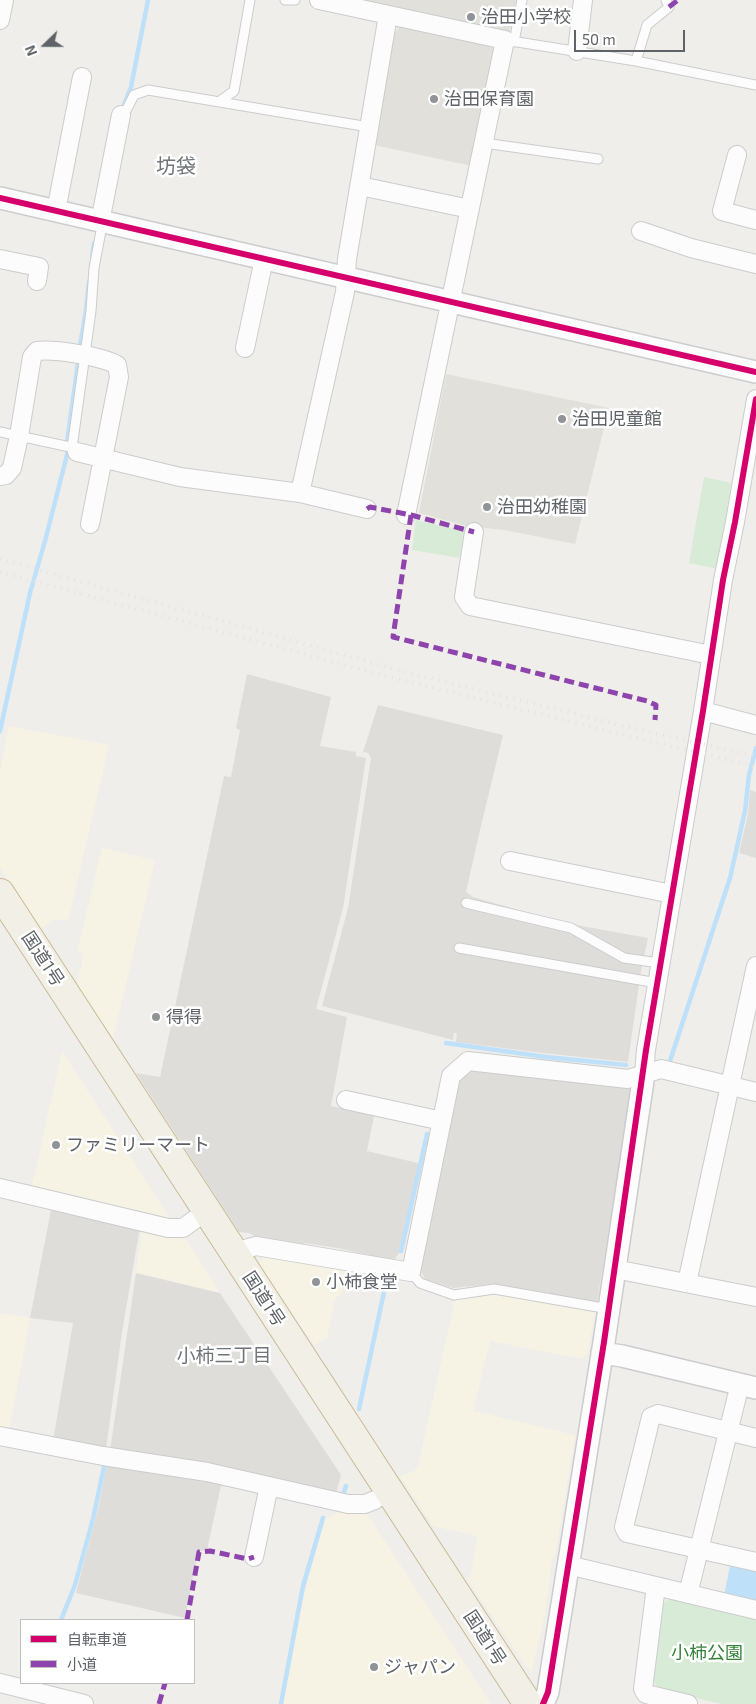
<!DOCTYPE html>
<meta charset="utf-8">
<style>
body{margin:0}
#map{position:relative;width:756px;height:1704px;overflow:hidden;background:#efeeea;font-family:"Exo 2","Noto Sans JP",sans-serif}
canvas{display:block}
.legend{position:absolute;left:20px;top:1619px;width:175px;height:65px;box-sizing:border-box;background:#fff;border:1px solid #bfc1c3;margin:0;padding:6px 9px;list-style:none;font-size:15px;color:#5f6368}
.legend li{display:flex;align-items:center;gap:10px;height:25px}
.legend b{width:25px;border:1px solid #bfc1c3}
.north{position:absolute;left:20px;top:20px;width:50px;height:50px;-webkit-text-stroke:4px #fff;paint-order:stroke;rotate:248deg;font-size:14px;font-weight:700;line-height:20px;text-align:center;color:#5f6368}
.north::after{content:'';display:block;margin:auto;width:18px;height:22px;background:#5f6368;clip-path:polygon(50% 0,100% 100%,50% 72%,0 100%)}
.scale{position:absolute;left:574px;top:30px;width:111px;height:22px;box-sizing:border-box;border:2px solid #5f6368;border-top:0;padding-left:6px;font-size:15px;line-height:18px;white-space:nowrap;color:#5f6368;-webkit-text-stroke:4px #fff;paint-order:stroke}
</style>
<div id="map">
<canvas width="756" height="1704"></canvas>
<ul class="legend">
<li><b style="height:6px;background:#d6006c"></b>自転車道</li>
<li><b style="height:6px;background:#8e44ad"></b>小道</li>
</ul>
<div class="north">N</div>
<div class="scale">50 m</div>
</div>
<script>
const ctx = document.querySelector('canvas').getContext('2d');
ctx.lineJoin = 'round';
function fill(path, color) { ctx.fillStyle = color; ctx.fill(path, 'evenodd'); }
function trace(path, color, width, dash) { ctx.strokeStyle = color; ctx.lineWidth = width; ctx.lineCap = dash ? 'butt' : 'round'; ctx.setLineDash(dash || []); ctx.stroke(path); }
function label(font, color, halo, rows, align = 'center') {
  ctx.font = font + ' "Exo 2","Noto Sans JP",sans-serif'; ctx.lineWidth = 5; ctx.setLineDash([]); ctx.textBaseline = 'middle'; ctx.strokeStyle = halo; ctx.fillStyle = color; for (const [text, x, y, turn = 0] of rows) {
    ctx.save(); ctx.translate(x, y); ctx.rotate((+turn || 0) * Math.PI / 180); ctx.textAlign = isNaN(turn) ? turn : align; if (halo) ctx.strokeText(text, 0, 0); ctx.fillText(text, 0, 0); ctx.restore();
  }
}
fill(new Path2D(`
 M9,726L109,745L68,921L54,919L40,929L0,868V772Z
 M102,848L155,860L113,1039L77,984L84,953L77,952Z
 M62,1051L171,1220L32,1186Z
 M142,1229L185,1238L220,1293L136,1273Z
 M265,1256L322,1264L346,1271L342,1294L335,1298L327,1338L314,1345L259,1263Z
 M502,1294L592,1309L595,1312L587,1355H584L583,1359L490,1341L473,1411L575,1435L555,1556L552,1559L545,1614L531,1673L467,1579L471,1575L477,1536L433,1526L400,1476L417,1470L455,1300Z
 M0,1313L30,1318L9,1431L0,1429Z
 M343,1508L367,1514L491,1704H283L297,1622L325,1518H329Z`), '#f7f3e4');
fill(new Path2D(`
 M247,674L331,697L320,746L356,752V756L366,758L343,908L316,1009L347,1017L331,1106L374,1116L367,1151L422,1164L403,1253H399L393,1261L338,1248L304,1243L302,1251L269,1243L249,1233L239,1232L136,1073L160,1077L224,776L231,777L240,730L236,728Z
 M378,705L503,735L480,830L466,892L473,897L565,923L648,938L641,971L628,1062L543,1053L456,1042L457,1033H454L453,1040L322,1006L348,908L371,758L368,753L363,752Z
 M750,790L756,792V858L739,853L748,814Z
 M472,1069L626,1087L631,1091L597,1303L491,1284L453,1288L425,1279L419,1268L460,1077Z
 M51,1210L140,1227L122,1332L106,1449L53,1441L73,1323L30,1318Z
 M136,1273L220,1293L341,1475L336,1494L110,1451Z
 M107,1462L222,1481L207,1550L198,1551L185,1618L76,1593L99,1505Z`), '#dfddda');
fill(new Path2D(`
 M348,0H516L509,35Z
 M401,25L490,45L496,53L472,166L374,145L392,36Z
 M446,374L609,408L575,544L504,530L466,526L419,513Z`), '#e2e0da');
fill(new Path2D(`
 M704,477L731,483L718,569L689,563Z
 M416,520L464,531L460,558L412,550Z
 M671,1598L756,1618V1704H722L658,1689L652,1679L662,1603Z`), '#d8ebd6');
fill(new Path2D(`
 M730,1566L756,1572V1603L724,1596Z`), '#bfe0f9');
trace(new Path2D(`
 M123,107L131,87L148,0
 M92,257L94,243
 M80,346L86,310L89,282
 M67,442L78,363
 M0,731L30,593L45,541L68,451
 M446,1043L546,1057L626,1065
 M670,1061L730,878L745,811L749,775L756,748
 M401,1251L427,1134
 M359,1409L387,1278
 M343,1495L346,1486
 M61,1620L75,1585L93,1519L105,1462
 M281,1704L303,1586L323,1518`), '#bfe0f9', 4.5);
const service = new Path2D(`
 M285,0H295
 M505,40L636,61L756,85
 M514,42L522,0
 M636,61L647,25L669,7L666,0
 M220,101L234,91L250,0
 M121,115L127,109L134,95L148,90L369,127
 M484,143L598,159
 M0,432L70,447L75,450
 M72,448L91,311L94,268L101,231L100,222
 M466,903L571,928L624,958L660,963
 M459,948L657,983
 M411,1272L420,1283L454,1295L494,1289L609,1309`);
const minor = new Path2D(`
 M319,0L505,40L406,515
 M0,20L4,0
 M577,51L583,0
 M737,155L722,211L756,220
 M360,186L470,209
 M56,211L82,77
 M100,222L121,115
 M641,231L691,248L756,264
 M0,259L39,267L37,281
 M245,348L264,259
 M77,452L180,477L300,493L345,292L347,259L388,15
 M0,476L6,475L12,468L19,436L32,357L37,351C55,349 101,356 117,365L119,377L90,524
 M300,493L367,509
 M474,532L464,597L470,606L711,655
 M703,711L756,725
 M510,861L672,894
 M644,1074L646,1050L703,711L723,580L735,522L756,399
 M346,1100L442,1121
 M0,1188L168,1228H183L194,1220
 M234,1252L256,1246L411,1272L451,1076L468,1061L628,1079L661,1069L756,1092
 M615,1269L756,1297
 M687,1283L756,966
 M0,1436L103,1456L207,1472L348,1504H365L375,1500
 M756,1438L658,1414L651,1417L624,1527L627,1533L756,1562
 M254,1557L269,1486
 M568,1565L756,1610
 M656,1586L643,1689L646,1694L688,1704
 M688,1594L740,1384
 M0,1683L84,1704`);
const tertiary = new Path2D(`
 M0,198L756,372
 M602,1353L622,1356L756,1388
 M543,1704L548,1692L604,1342L644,1074`);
const trunk = new Path2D(`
 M0,893L528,1704`);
trace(service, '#cbcccc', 11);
trace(minor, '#cbcccc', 20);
trace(tertiary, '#cbcccc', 24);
trace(trunk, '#c8b996', 30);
trace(service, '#fdfcfc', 9);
trace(minor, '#fdfcfc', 18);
trace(tertiary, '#fdfcfc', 21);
trace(trunk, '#f2f0e6', 28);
trace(new Path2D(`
 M0,559L405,672L649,732L756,756
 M0,572L377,674L756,767`), '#e4e4e4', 4, [1, 6]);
trace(new Path2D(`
 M669,7L678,0
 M367,509L370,507L411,515L474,532
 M411,515L393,637L647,701L656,705L655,720
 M187,1620L199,1552L210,1551L248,1559L254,1557
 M159,1704L165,1683`), '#8e44ad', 5, [10, 5]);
trace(new Path2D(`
 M0,198L756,372
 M543,1704L548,1692L604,1342L646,1050L703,711L723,580L735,522L756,399`), '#d6006c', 6);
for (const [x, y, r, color] of [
 [471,17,5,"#919496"],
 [434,99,5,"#919496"],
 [562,419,5,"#919496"],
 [487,507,5,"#919496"],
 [156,1017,5,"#919496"],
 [56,1145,5,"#919496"],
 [316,1282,5,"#919496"],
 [374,1667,5,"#919496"]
]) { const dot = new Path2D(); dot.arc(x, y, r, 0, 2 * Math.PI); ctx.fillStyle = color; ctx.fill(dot); trace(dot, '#fff', 2); }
label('18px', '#5f6368', '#fff', [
 ["治田小学校",481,17],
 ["治田保育園",444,99],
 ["治田児童館",572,419],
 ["治田幼稚園",497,507],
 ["得得",166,1017],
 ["ファミリーマート",66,1145],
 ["小柿食堂",326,1282],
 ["ジャパン",384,1667]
], 'left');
label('18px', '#5f6368', '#fff', [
 ["国道1号",43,959,57],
 ["国道1号",264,1299,57],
 ["国道1号",485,1638,57]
]);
label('18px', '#348238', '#fff', [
 ["小柿公園",707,1653]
]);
label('19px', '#70757a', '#fff', [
 ["小柿三丁目",224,1356]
]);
label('20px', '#70757a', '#fff', [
 ["坊袋",176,166]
]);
</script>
